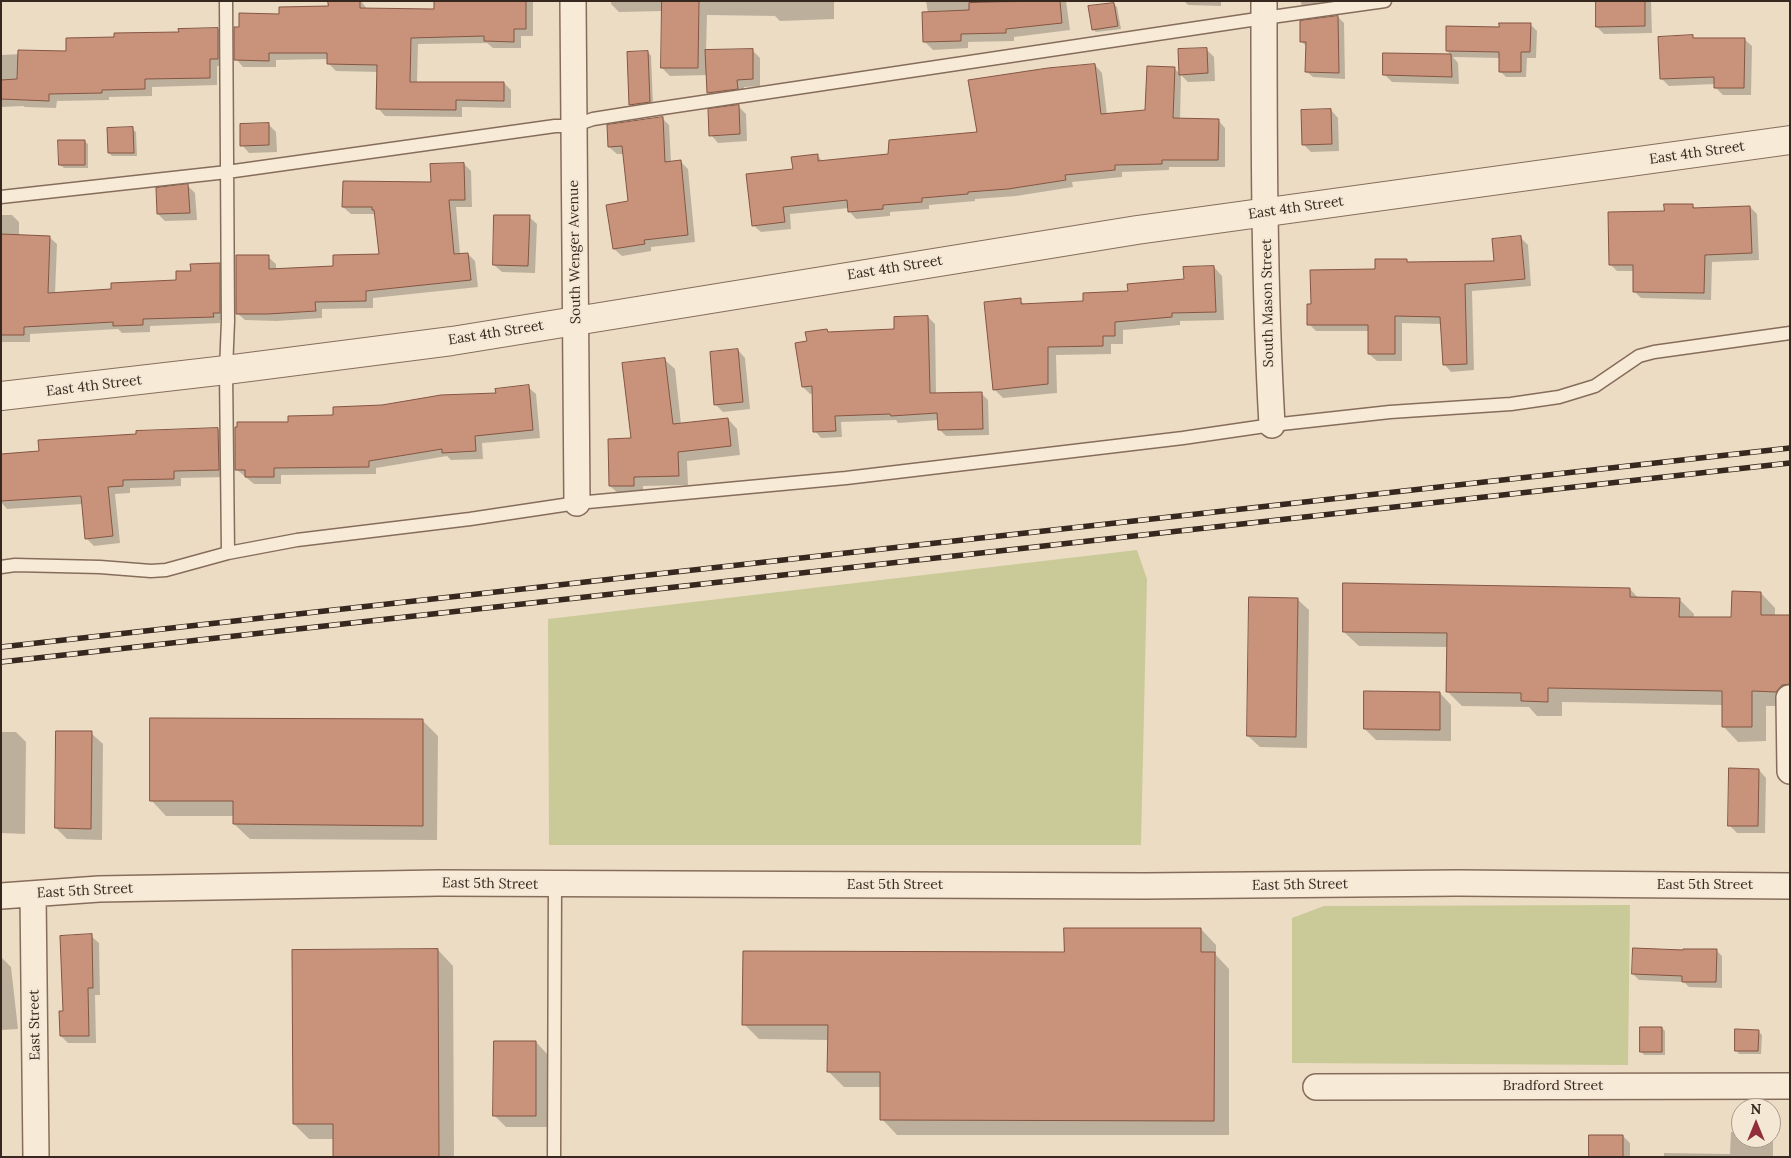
<!DOCTYPE html>
<style>
body{margin:0}
#map{position:relative;width:1791px;height:1158px;overflow:hidden;background:#ecdcc4;font-family:Lora,serif}
canvas{display:block}
.frame{position:absolute;inset:0;border:2px solid #36281f;pointer-events:none}
.north{position:absolute;left:1731px;top:1098px;width:50px;height:50px;box-sizing:border-box;background:#f4e7d3;border:1px solid #a89b8b;border-radius:50%;rotate:0deg;font-size:14px;font-weight:700;line-height:20px;text-align:center;color:#36281f}
.north::after{content:'';display:block;margin:auto;width:18px;height:22px;background:#922e39;clip-path:polygon(50% 0,100% 100%,50% 72%,0 100%)}
</style>
<div id="map">
<canvas width="1791" height="1158"></canvas>
<div class="frame"></div>
<div class="north">N</div>
</div>
<script>
const ctx = document.querySelector('canvas').getContext('2d');
ctx.lineJoin = 'round';
function fill(path, color) { ctx.fillStyle = color; ctx.fill(path, 'evenodd'); }
function trace(path, color, width, dash) { ctx.strokeStyle = color; ctx.lineWidth = width; ctx.lineCap = dash ? 'butt' : 'round'; ctx.setLineDash(dash || []); ctx.stroke(path); }
function label(font, color, halo, rows, align = 'center') {
  ctx.font = font + ' Lora,serif'; ctx.lineWidth = 4; ctx.setLineDash([]); ctx.textBaseline = 'middle'; ctx.strokeStyle = halo; ctx.fillStyle = color; for (const [text, x, y, turn = 0] of rows) {
    ctx.save(); ctx.translate(x, y); ctx.rotate((+turn || 0) * Math.PI / 180); ctx.textAlign = isNaN(turn) ? turn : align; if (halo) ctx.strokeText(text, 0, 0); ctx.fillText(text, 0, 0); ctx.restore();
  }
}
fill(new Path2D(`
 M1137,550L1147,579L1141,845H549L548,619Z
 M1630,905L1628,1065L1292,1063V918L1324,906Z`), '#c9ca98');
fill(new Path2D(`
 M329,1H361L367,9L435,10V1H533V36H521V48H493L487,43L418,44L417,83H504L511,90V108L462,107V117L385,116L378,108V72L336,71L329,64V59L276,60V67H243L236,59L281,15L329,7Z
 M611,1H834V19L780,21L775,16L707,15L706,52L752,50L760,58V86L744,87L745,96L716,100L708,93V75L670,76L662,68L663,11L619,12L611,4Z
 M926,1H969V4L1066,1L1070,30L1014,37V41L968,42V48L933,50L925,42L928,13Z
 M1184,1H1221V6L1188,5Z
 M1301,1H1336L1337,8L1309,12L1301,4Z
 M1597,1H1651L1652,33L1604,34L1597,27Z
 M1114,4L1117,7L1121,29L1096,32L1093,29Z
 M1338,17L1344,23L1345,79L1313,77L1306,71L1307,47L1301,41Z
 M1530,24L1537,31L1536,58H1527L1526,77H1506L1500,71V58L1453,57L1458,63L1459,84L1392,82L1384,74L1451,55L1447,51L1500,28Z
 M218,29L225,36V66H217V85L152,87V96L109,97V100L57,101L56,108L25,107L23,106L1,107V55L67,52L115,39Z
 M1692,37L1695,39H1744L1752,46L1751,95H1723L1715,87V84L1669,86L1662,79Z
 M1206,49L1214,57L1215,81L1188,82L1181,75L1180,120H1218L1225,128V167H1169V170L1122,172V177L1072,182L1073,187L1016,196L975,199V201L929,205V209L890,212V216L856,219L849,211V208L790,214L791,229L761,232L753,225L794,170L817,155L823,162L890,155L978,133L1095,65L1102,73L1107,115L1147,111L1174,68L1180,74Z
 M648,52L651,56L653,105L634,108L630,104Z
 M738,106L746,114L747,141L718,143L711,135Z
 M1331,110L1338,118L1339,151L1311,152L1303,144Z
 M662,118L669,125L671,162H681L688,169L695,242L651,247V251L622,256L614,249L630,202L624,154H617L609,147Z
 M268,124L276,132L277,152L249,153L242,145Z
 M132,129L136,132L137,156H112L109,153Z
 M84,141L88,144V168H64L60,165Z
 M464,164L471,171L472,207H456L460,254H468L475,261L478,287L373,298V308L322,309V318L276,321L245,320L237,313L268,257L276,264V270L335,267L380,256L375,214H351L343,207L432,183Z
 M188,186L195,193L197,220L165,221L158,214Z
 M1693,206L1696,209L1750,207L1757,214L1759,260L1712,262L1711,300L1641,298L1634,291V271H1617L1610,264L1666,212Z
 M1,215H12L19,222V236L49,237L57,244L55,294L113,291L177,281L192,272L219,265L226,272L227,320H220V323L150,326V332L122,333L118,329L30,334V342H1Z
 M529,217L537,224L535,273L502,272L494,265Z
 M1520,237L1528,245L1531,286L1472,291L1474,370L1451,372L1444,364L1442,324L1402,323V361H1377L1369,354L1370,331H1316L1309,324L1312,305L1376,270L1406,260L1409,263L1496,262Z
 M1214,267L1222,276L1224,320L1180,321V325L1123,330V344H1111V354L1056,355L1057,393L1003,398L994,389L1020,300L1025,305L1084,302L1185,280Z
 M928,317L935,324L936,394L981,393L988,400L989,435L946,436L939,429V420L898,423L896,420L841,422L842,437L821,438L815,431L814,393L810,394L803,387L808,342L827,330L830,334L895,330Z
 M738,350L745,358L750,409L723,412L715,404Z
 M665,360L675,369L681,424L728,419L737,429L740,455L687,461L688,485L643,486V495H620L610,486L632,440Z
 M528,387L536,394L540,438L482,443L483,459L451,460L447,456L376,468V474L281,475V484H254L236,469L289,423L335,417L382,406L497,394Z
 M218,429L226,437V477L181,478V486L130,488V493L115,494L120,543L94,546L86,538L83,504L7,509L1,502V455L40,452Z
 M1630,589L1639,599H1679L1694,614V618L1732,619L1761,593L1775,608V616H1790V706H1766V741L1738,742L1724,727L1723,705L1562,702V716H1537L1529,707L1462,706L1447,691L1448,647L1359,646L1344,632Z
 M1297,599L1309,610L1307,748L1260,747L1248,736Z
 M1440,693L1451,705V741L1376,740L1365,729Z
 M423,721L438,736L437,840L250,839L234,824V816H166L151,800Z
 M1,732H16L26,742L25,834L1,833Z
 M91,733L103,744L102,840L67,839L56,828Z
 M1759,770L1766,778L1765,833H1737L1729,825Z
 M1201,929L1216,945V955L1229,969V1135H897L882,1119V1087H844L829,1072V1040L759,1039L744,1024L1066,953Z
 M91,936L99,943L100,995H95L96,1043H68L61,1036L64,1012Z
 M438,950L453,966L454,1157H335V1139H309L294,1124Z
 M1716,950L1722,956V988L1689,987L1684,982L1639,980L1633,974L1684,952Z
 M1,957L11,967L18,1029L1,1030Z
 M1662,1028L1665,1031V1055H1644L1641,1051Z
 M1758,1031L1762,1035L1761,1054H1739L1736,1050Z
 M536,1042L547,1054V1127H506L494,1115Z
 M1731,1132L1741,1133V1138H1770L1773,1141V1157H1664V1153L1730,1154Z
 M1623,1136L1630,1143V1157H1590Z`), '#0003');
const building = new Path2D(`
 M328,1H360V8L434,9V1H526V29H514V42L484,41V36L411,38L410,82H504V101L456,100V110L376,109L377,65L327,64V53H269V61L234,60V27H239V13L279,14V7L328,6Z
 M662,1H699L698,68H661Z
 M1060,1L1062,23L1006,29V33L961,34V41L923,42L922,12L969,10V3Z
 M1596,1H1645V26L1596,27Z
 M1114,3L1118,26L1092,30L1088,6Z
 M1338,16L1339,73L1305,72L1306,42H1300V21Z
 M1499,23H1531L1530,52H1521V72H1499V52L1446,51V26L1499,27Z
 M218,28V59H210V78L145,79V89L102,90V93L49,94V101L1,99V80L17,79L18,50L66,51V38L114,37V33L179,32L178,29Z
 M1693,35V38H1745L1744,88H1714V77L1660,79L1658,37Z
 M1207,48L1208,73L1179,75L1178,49Z
 M753,49V79L737,80L738,89L707,93L705,50Z
 M648,51L650,102L629,105L627,52Z
 M1383,53L1451,54L1452,77L1383,75Z
 M1095,64L1101,114L1145,110L1147,66L1175,67L1173,118L1219,119L1218,160H1162V164L1115,165V170L1065,175L1066,180L1008,189L968,192V194L922,198V202L883,205V209L848,212L847,200L783,207L785,222L752,226L746,174L793,169L791,157L818,154V161L888,154L889,140L977,132L968,80L1048,68Z
 M739,105L740,134L709,136L708,109Z
 M1331,109L1332,144L1302,145L1301,110Z
 M663,117L665,162L681,160L688,235L644,240L645,244L613,249L606,205L628,201L622,146L608,147L607,125Z
 M269,123V145L240,146V124Z
 M133,127L134,153H108L107,128Z
 M58,140H85V165H59Z
 M464,163L465,200H449L454,254L468,253L471,280L366,291V301L315,302L316,311L268,314H236V255H269V269L333,266V255L379,254L374,210H372V207H342L343,181L431,182L430,164Z
 M188,184L190,213L157,214L156,188Z
 M1664,204H1693V208L1750,206L1752,253L1705,255L1704,293L1633,292V265H1609L1608,212L1664,211Z
 M494,215H530L528,266L493,265Z
 M1,234L50,236L48,293L111,289V283L176,280V271H191L190,264L220,263V313H213L214,317L143,319V325L113,326V322L24,327V335H1Z
 M1521,236L1525,279L1465,284L1467,364L1443,365L1440,317L1395,316V354H1368V325H1307V304H1311L1310,270L1375,269V259H1407V262L1494,261L1492,239Z
 M1214,266L1216,312L1172,313V317L1115,322V336H1103V346L1048,347V384L993,390L984,302L1021,298V304L1083,301V293L1128,291L1127,284L1184,279L1183,267Z
 M928,316L930,393L982,392L983,429L938,430L937,413L891,416L890,414L835,416L836,431L813,432L812,386L802,387L795,343L807,341L805,332L827,329L828,332L894,329V317Z
 M738,349L743,402L714,405L710,352Z
 M665,358L673,424L728,418L731,446L678,452L679,476L634,477V486H609L608,439L631,438L622,363Z
 M529,385L533,430L475,436L476,451L442,453V449L369,461V467L274,468V477H245V470H235V427H237V422H288V416L333,415V407L382,405L441,395L496,393L495,389Z
 M218,428L219,470L174,471V479L123,480V486L108,487L113,536L85,539L81,496L1,501V454L39,451L38,440L136,434V431Z
 M1343,583L1630,588V597L1680,598L1679,617H1731L1732,591L1761,592V615H1790V684L1782,685L1776,692L1752,691V727H1722V691L1548,688V702L1521,701V693L1446,692L1447,633L1343,632Z
 M1249,597L1298,598L1296,737L1247,736Z
 M1364,691L1440,692V730L1364,729Z
 M150,718L423,719V826L233,824V801H150Z
 M56,731H92L91,829L55,828Z
 M1729,768L1759,769L1758,826H1728Z
 M1064,928H1201V952H1215L1214,1121L880,1120V1072H827L828,1025H742L743,951L1064,952Z
 M92,934L93,988H88L89,1036H60L59,1011H63L60,936Z
 M1633,948L1683,950V949H1717L1716,982H1682V976L1632,974Z
 M438,949L439,1157H333V1124H293L292,950Z
 M1640,1027H1662V1052H1640Z
 M1735,1029L1759,1030L1758,1051H1735Z
 M494,1041H536V1116H493Z
 M1589,1135H1623V1157H1589Z`);
fill(building, '#c9937b');
trace(building, '#845542', 1);
const service = new Path2D(`
 M226,1L228,321L226,370L228,553
 M1,197L227,172L555,126H573L593,119L656,109L1264,18L1385,1
 M1,567L15,565L100,567L151,571L166,570L228,553L297,540L470,519L577,503L846,478L1183,438L1272,425L1390,412L1511,404L1559,397L1595,386L1639,356L1654,352L1790,333
 M554,1157L555,885`);
const minor = new Path2D(`
 M573,1L577,503
 M1264,1C1264,142 1264,284 1272,425
 M1789,698L1790,771
 M33,894L36,1157
 M1,896L99,889L439,883L1145,886L1458,883L1790,886
 M1316,1087L1790,1086`);
const tertiary = new Path2D(`
 M1,396L226,370L452,341L1137,230L1790,140`);
trace(service, '#866d5b', 15);
trace(minor, '#866d5b', 28);
trace(tertiary, '#866d5b', 30);
trace(service, '#f7ead7', 12);
trace(minor, '#f7ead7', 25);
trace(tertiary, '#f7ead7', 28);
const rail = new Path2D(`
 M1,647L1790,448
 M1,662L1790,463`);
trace(rail, '#36281f', 5.5);
trace(rail, '#f4e7d3', 4, [11]);
label('14px', '#36281f', '#f4e7d3', [
 ["East 4th Street",1697,153,-8],
 ["East 4th Street",1296,208,-8],
 ["South Wenger Avenue",575,252,-91],
 ["East 4th Street",895,268,-9],
 ["South Mason Street",1268,303,-91],
 ["East 4th Street",496,333,-9],
 ["East 4th Street",94,386,-7],
 ["East 5th Street",490,884,1],
 ["East 5th Street",895,885],
 ["East 5th Street",1300,885,-1],
 ["East 5th Street",1705,885],
 ["East 5th Street",85,891,-3],
 ["East Street",35,1025,-91],
 ["Bradford Street",1553,1086]
]);
</script>
